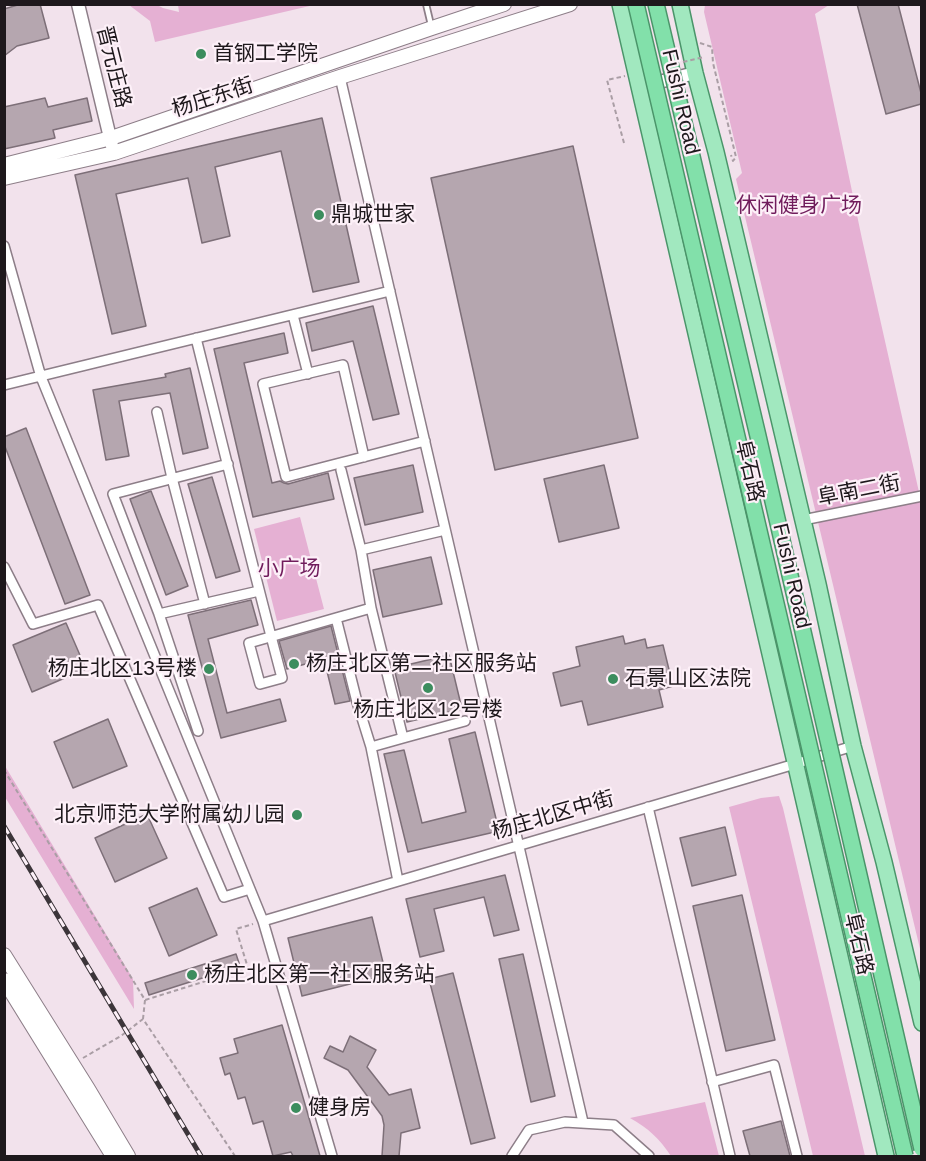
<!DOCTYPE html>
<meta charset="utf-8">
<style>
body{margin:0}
#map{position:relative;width:926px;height:1161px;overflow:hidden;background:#f2e2ec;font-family:Helvetica,sans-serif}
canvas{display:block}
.frame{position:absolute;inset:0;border:6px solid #1e181c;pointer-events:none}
</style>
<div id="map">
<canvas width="926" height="1161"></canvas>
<div class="frame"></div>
</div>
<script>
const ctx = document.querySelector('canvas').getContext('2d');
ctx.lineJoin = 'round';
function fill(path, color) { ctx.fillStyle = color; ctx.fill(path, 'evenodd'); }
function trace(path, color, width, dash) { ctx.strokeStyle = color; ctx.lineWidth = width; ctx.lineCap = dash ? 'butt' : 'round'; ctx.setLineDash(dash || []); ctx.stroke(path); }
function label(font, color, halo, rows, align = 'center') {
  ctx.font = font + ' Helvetica,"Noto Sans SC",sans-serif'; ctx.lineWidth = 4.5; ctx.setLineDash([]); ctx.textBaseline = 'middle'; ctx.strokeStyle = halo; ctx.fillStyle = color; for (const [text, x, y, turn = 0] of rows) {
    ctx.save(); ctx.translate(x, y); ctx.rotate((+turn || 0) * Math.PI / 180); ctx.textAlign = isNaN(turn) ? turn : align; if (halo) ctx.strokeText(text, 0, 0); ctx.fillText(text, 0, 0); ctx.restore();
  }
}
fill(new Path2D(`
 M129,5H157L163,8L179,12L178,5H314L155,42L150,21Z
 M705,5H829L815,14L862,239L921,501V953L736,179L742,173L704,12Z
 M300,517L324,609L277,621L254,529Z
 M5,766L133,979L134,1009L5,797Z
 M779,796L783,808L865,1156H813L729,807L761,798Z
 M705,1102L719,1156H671C659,1138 649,1129 630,1118Z`), '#e5b0d3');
const building = new Path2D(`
 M21,4H40L49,38L17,46L4,56V9Z
 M857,4H898L921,93V104L886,114Z
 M45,98L48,107L87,98L92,121L53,130L55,138L4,149V107Z
 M322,118L359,282L313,292L281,151L215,167L230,236L202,243L188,178L116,194L146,326L112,334L75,175Z
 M573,146L638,438L495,470L431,178Z
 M373,306L399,414L373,420L353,341L312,351L306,323Z
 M284,333L288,353L244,363L272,483L280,481L284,483L288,484L328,473L334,499L253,517L214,349Z
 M190,368L208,448L183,454L170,393L119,401L129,456L106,460L93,390L166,377L165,374Z
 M26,428L90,595L65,604L4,444V437Z
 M413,465L423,512L365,525L354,478Z
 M604,465L619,528L559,542L544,479Z
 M212,477L240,571L216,578L188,484Z
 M151,491L188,586L166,595L130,499Z
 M431,557L442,604L383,617L373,570Z
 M251,600L258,625L208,639L227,713L280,699L286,721L221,738L188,615Z
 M66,623L86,669L32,692L13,645Z
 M331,626L350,701L335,704L324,659L287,669L279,641Z
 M623,636L625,644L645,639L647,648L663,645L673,686L659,690L663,707L588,725L582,701L561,706L553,673L580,666L576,647Z
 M449,655L462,709L407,722L394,668Z
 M108,719L127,766L73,788L54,742Z
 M475,732L499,831L408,852L384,754L404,750L422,823L466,812L449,739Z
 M147,814L167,858L115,882L95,838Z
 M725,827L736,875L692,886L680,838Z
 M505,875L519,930L494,936L484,897L434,909L444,951L420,957L406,899Z
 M197,888L217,935L169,956L149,908Z
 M742,895L775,1040L726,1051L693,906Z
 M372,917L386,975L302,996L288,938Z
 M236,954L240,966L149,995L145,983Z
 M523,954L555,1096L531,1102L499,959Z
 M453,973L495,1138L471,1144L429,979Z
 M282,1025L320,1156H293L291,1152L273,1156L263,1121L253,1124L245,1097L238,1099L230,1073L225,1075L220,1058L238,1053L234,1039Z
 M350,1036L376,1050L367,1067L389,1095L411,1089L420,1128L401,1133L399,1156H382L384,1125L382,1116L348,1070L324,1058L330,1046L343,1052Z
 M781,1121L790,1156H750L743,1131Z`);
fill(building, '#b5a6af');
trace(building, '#7d6f78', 1.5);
const service = new Path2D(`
 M426,4L431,25`);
const minor = new Path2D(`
 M340,77L583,1122
 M4,246L41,377L263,921L332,1156
 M293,315L308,374
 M196,338C224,451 252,565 282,678L260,684L249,643L371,608L361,550L445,530
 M4,385L390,291
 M157,412L172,478L205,604
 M364,457L343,365L263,384L286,477L425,441
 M341,470L361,550
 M803,520L922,496
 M4,567L33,624L98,605L224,897L250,889
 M371,608L403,738L465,721
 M159,614L113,494L228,464
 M336,618L357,702L371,747
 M198,731L159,614L259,591
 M648,807L730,1156
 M398,881L371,747L403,738
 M263,921L795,764L853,746
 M712,1082L774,1065L797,1156
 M512,1156L529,1130L565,1122L614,1125L649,1156`);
const tertiary = new Path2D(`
 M78,4L112,146
 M647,85L695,73`);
const secondary = new Path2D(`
 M4,165L111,138L432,28L504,4
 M4,178L114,153L340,77L570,4
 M4,955L88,1089L128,1156
 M4,980L113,1156`);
const primary = new Path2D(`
 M620,4L886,1156
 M680,4L695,73L716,152L818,584L853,746L884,862L922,1023`);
trace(service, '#8d7e88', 8);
trace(minor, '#8d7e88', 12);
trace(tertiary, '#8d7e88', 15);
trace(secondary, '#8d7e88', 16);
trace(primary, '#4b956a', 18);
trace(new Path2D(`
 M700,43L712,47L713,63L736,157L733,161L731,155
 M624,143L607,80L625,76
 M4,770L145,1000L248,968L236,929L253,924
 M145,1000L143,1019L235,1156
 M83,1058L121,1036L143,1019`), '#aa9ea5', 2, [4.5, 3]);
trace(service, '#fff', 4.5);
trace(minor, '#fff', 9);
trace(tertiary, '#fff', 12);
trace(secondary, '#fff', 14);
trace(primary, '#a1e8bf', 15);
const rail = new Path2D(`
 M4,826L201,1156`);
trace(rail, '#3c353a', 5);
trace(rail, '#fdf0f8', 3, [9]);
const trunkBridge = new Path2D(`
 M636,4L905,1156
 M656,4L758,436L922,1149`);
trace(trunkBridge, '#4b956a', 18, []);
trace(new Path2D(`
 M683,62L704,57`), '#aa9ea5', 2, [4.5, 3]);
trace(trunkBridge, '#82e0aa', 15);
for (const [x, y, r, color] of [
 [201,54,6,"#3c8d5e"],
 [319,215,6,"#3c8d5e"],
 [294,664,6,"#3c8d5e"],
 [209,669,6,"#3c8d5e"],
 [613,679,6,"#3c8d5e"],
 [428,688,6,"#3c8d5e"],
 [297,815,6,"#3c8d5e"],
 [192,975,6,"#3c8d5e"],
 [296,1108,6,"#3c8d5e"]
]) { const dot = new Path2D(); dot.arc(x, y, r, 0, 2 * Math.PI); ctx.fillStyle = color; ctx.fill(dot); trace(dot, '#fdf0f8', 2); }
label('21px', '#1e181c', '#fdf0f8', [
 ["首钢工学院",213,54],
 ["鼎城世家",331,215],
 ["杨庄北区第二社区服务站",306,664],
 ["杨庄北区13号楼",197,669,"right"],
 ["石景山区法院",625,679],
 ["杨庄北区12号楼",428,710,"center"],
 ["北京师范大学附属幼儿园",285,815,"right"],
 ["杨庄北区第一社区服务站",204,975],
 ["健身房",308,1108]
], 'left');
label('21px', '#1e181c', '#fdf0f8', [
 ["晋元庄路",113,67,76],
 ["杨庄东街",213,98,-18],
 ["Fushi Road",680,102,77],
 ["阜石路",749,471,77],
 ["阜南二街",859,491,-11],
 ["Fushi Road",791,576,77],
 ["杨庄北区中街",553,816,-16],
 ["阜石路",858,944,77]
]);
label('21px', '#701c5c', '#fdf0f8', [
 ["休闲健身广场",799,206],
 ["小广场",289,569]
]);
</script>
